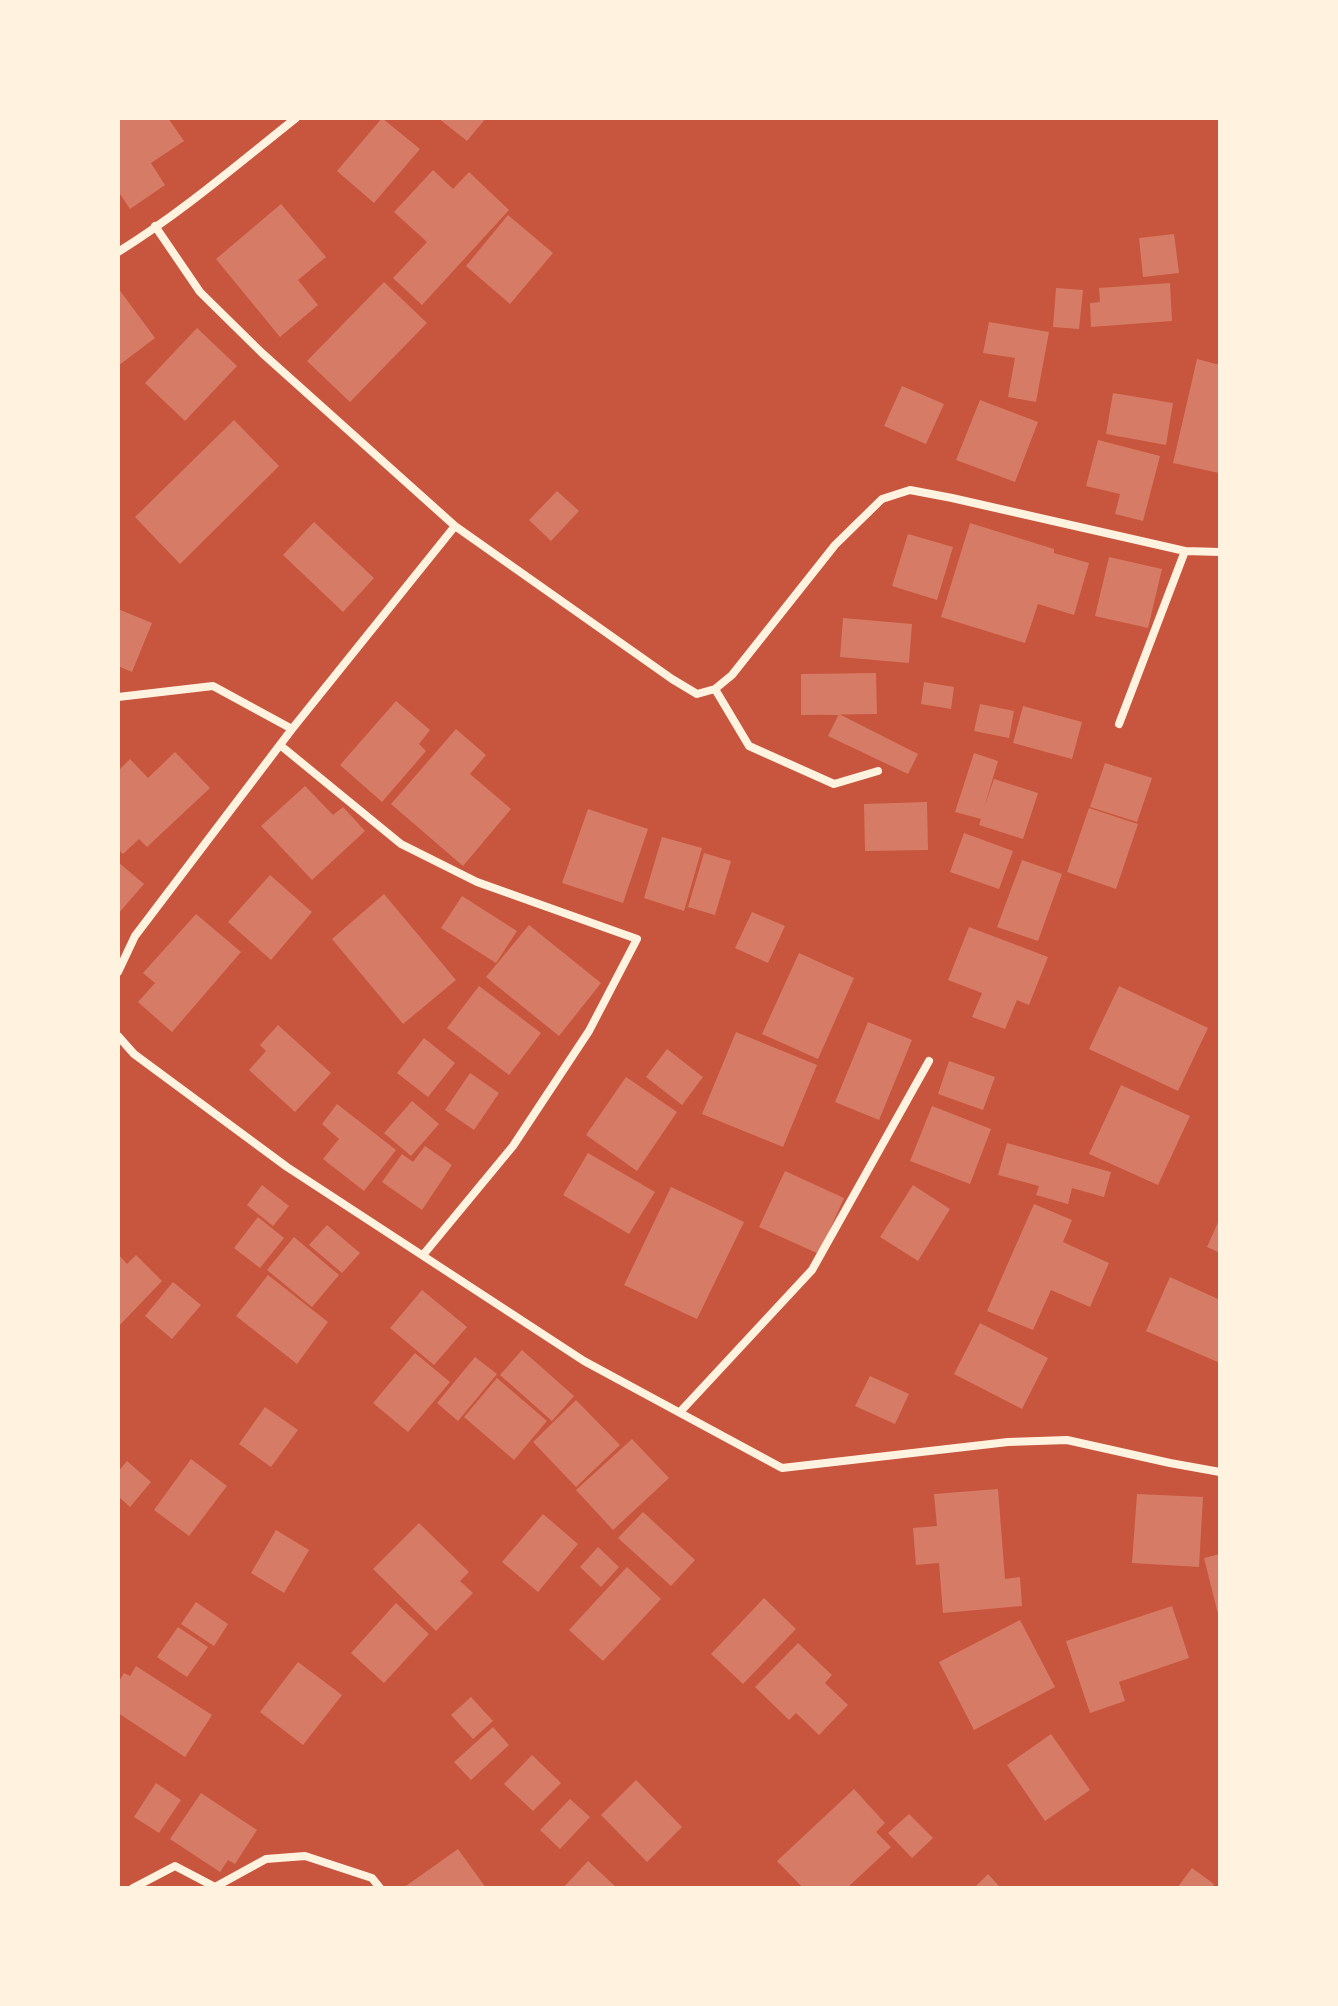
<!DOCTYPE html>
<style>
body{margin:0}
#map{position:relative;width:1338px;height:2006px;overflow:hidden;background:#c8553d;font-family:"Roboto Condensed",sans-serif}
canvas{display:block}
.frame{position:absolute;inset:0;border:120px solid #fff3e0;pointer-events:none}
</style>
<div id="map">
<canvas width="1338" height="2006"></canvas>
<div class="frame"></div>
</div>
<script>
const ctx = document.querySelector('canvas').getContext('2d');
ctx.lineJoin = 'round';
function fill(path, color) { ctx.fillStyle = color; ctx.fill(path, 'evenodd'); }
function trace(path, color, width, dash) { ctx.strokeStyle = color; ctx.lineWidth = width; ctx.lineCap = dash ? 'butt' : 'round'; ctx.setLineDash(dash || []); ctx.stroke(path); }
fill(new Path2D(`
 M118,118H168L184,141L151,163L165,185L130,209L118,191Z
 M382,118L420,149L374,203L337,171Z
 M438,118H486L467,141Z
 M433,170L453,189L469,172L509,210L422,305L393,278L427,242L394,212Z
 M281,204L326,257L298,280L318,305L280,337L216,259Z
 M508,215L553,253L510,304L466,266Z
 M1174,234L1179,273L1143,277L1139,238Z
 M384,282L427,323L350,402L307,361Z
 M1170,283L1172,321L1091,327L1090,303L1100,302L1099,288Z
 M118,288L155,338L118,366Z
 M1056,288L1083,290L1079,329L1053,327Z
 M989,322L1049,332L1036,402L1008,397L1015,358L983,353Z
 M197,328L237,366L185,421L145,383Z
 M1197,359L1220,365L1219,473L1173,463Z
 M902,386L944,404L926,444L884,426Z
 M1113,393L1173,403L1166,445L1106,434Z
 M980,400L1038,422L1015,482L956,460Z
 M234,420L279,466L180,564L135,517Z
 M1098,440L1160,456L1143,521L1115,514L1120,494L1086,486Z
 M557,491L579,511L551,541L529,520Z
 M314,522L374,578L343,612L283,555Z
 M970,523L1054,549V553L1089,563L1074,615L1038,604L1025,643L941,617Z
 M908,534L953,547L937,600L892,586Z
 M1109,557L1162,569L1148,628L1095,616Z
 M118,609L152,623L132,672L118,666Z
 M843,618L912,624L909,663L840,657Z
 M876,673L877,714L801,715V674Z
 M924,682L954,687L951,709L921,704Z
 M396,701L430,730L419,744L426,751L382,802L340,765Z
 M980,704L1014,711L1009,738L974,731Z
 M1023,706L1082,722L1072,759L1013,743Z
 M839,714L918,754L908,774L828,736Z
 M456,729L486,755L470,774L511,809L463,866L391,804Z
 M175,752L210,788L147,847L139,839L123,854L118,849V771L130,759L148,778Z
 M974,753L998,761L984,808L994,779L1038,793L1023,839L979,825L981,819L955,812Z
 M1105,763L1152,778L1137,822L1090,807Z
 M305,786L333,815L343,807L365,831L312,880L261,826Z
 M927,802L928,850L865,851L864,804Z
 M1089,808L1138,824L1116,889L1067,872Z
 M588,809L648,829L623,903L562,883Z
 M964,833L1013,851L999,889L950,872Z
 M662,837L702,848L684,911L644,898Z
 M704,853L731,861L715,915L688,907Z
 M1022,860L1062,874L1038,941L997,927Z
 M118,862L144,884L118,914Z
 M270,875L312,912L271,960L228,922Z
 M384,894L456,980L403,1024L332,939Z
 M462,896L517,931L496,963L441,928Z
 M752,912L785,926L768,963L735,948Z
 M196,914L241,952L172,1032L138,1002L155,983L143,973Z
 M529,925L601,983L559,1036L486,977Z
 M969,927L1048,957L1029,1005L1017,1000L1005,1029L972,1017L982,993L948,980Z
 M799,953L854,978L818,1059L762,1034Z
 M479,986L541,1033L509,1075L447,1028Z
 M1119,986L1208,1028L1178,1091L1089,1049Z
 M868,1022L912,1040L879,1120L835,1102Z
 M278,1025L331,1073L295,1112L249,1070L266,1051L260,1045Z
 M736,1032L817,1065L783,1147L702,1114Z
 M424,1038L455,1063L428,1097L397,1073Z
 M667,1049L703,1077L682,1105L646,1077Z
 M949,1061L995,1077L983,1110L938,1094Z
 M470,1073L499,1093L474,1130L445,1110Z
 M626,1077L677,1112L637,1171L586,1135Z
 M1121,1085L1190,1116L1158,1185L1089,1154Z
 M412,1101L439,1124L411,1156L384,1133Z
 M337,1104L396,1150L364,1191L323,1159L339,1139L322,1124Z
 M932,1106L991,1129L970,1184L910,1161Z
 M1007,1143L1111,1172L1104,1197L1072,1188L1068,1204L1036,1195L1039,1186L998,1175Z
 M425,1146L452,1165L422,1210L382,1182L402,1154L413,1162Z
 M588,1153L655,1192L629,1234L563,1195Z
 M785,1171L844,1198L819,1254L759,1227Z
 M262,1185L289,1206L273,1226L247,1205Z
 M913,1185L950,1209L918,1261L880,1237Z
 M671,1187L744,1222L697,1319L624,1285Z
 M1034,1204L1072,1220L1063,1242L1109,1263L1090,1307L1051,1290L1033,1330L987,1311Z
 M258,1217L284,1238L260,1268L234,1248Z
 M1220,1218V1253L1207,1247Z
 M327,1225L360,1253L342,1273L309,1245Z
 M294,1237L339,1275L312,1307L267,1270Z
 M118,1254L127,1264L136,1255L162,1281L118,1327Z
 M268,1275L328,1322L297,1364L236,1316Z
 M1170,1277L1220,1300V1363L1146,1331Z
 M173,1282L201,1305L172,1339L145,1316Z
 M422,1290L467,1327L434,1365L390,1328Z
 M980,1323L1048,1358L1022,1409L954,1374Z
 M522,1350L574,1396L552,1421L500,1375Z
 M415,1353L450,1382L408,1432L373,1403Z
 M475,1357L497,1374L458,1421L437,1403Z
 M870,1376L909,1394L895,1424L855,1406Z
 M497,1378L547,1421L514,1460L464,1417Z
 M576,1400L620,1445L576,1487L533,1442Z
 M265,1407L298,1430L271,1467L239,1444Z
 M632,1439L669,1478L613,1530L576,1490Z
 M191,1459L227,1486L189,1536L154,1510Z
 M127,1461L151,1482L130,1507L118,1496V1472Z
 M998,1489L1005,1579L1020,1577L1022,1606L943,1613L939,1563L916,1565L913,1528L937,1526L934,1494Z
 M1137,1494L1203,1497L1199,1567L1132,1563Z
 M643,1512L695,1560L671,1586L618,1538Z
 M543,1514L578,1544L538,1592L502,1562Z
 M419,1523L469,1572L460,1581L473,1593L436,1631L373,1569Z
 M276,1530L309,1550L284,1593L251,1573Z
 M598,1547L619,1567L601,1587L580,1567Z
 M1220,1554V1618H1219L1204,1558Z
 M627,1567L661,1599L603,1661L569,1630Z
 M764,1598L796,1629L743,1684L711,1654Z
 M196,1602L228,1624L214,1646L181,1624Z
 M396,1603L429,1634L384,1683L351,1653Z
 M1172,1606L1189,1658L1119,1682L1125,1701L1090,1713L1066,1641Z
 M1020,1620L1055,1687L974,1730L939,1662Z
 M178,1627L208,1647L187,1677L157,1657Z
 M798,1643L832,1675L825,1683L848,1705L819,1735L796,1713L789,1720L755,1687Z
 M298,1662L342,1695L303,1745L260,1712Z
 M136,1666L212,1715L185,1757L118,1713V1683L124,1673L130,1676Z
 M471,1697L493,1721L473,1739L451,1715Z
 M493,1727L509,1745L471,1780L454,1762Z
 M1051,1734L1090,1790L1045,1821L1007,1765Z
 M532,1755L561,1783L533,1811L504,1784Z
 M636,1780L682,1827L647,1862L601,1815Z
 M156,1783L181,1800L159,1833L134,1817Z
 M854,1789L885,1823L876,1832L891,1847L847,1888H803L777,1861Z
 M201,1793L257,1830L235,1864L228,1860L220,1872L170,1839Z
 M570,1799L590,1817L560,1849L540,1830Z
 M909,1814L933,1838L912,1858L888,1833Z
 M458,1849L486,1888H403Z
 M588,1861L617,1888H563Z
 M1192,1868L1214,1884L1212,1888H1177Z
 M988,1874L1001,1888H974Z`), '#d67c66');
trace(new Path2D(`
 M155,226L200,292L262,353L455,526L672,679L697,694L715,689L732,675L835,545L882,499L910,490L952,498L1185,551L1220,552
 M118,252C181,213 238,164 296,118
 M715,689L749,746L834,784L878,771
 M118,697L213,686L292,729
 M1119,724L1185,551
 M280,745L401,844L477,882L637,939L589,1031L513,1146L423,1255
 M118,972L135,936L292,729L455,526
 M118,1036L134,1054L287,1167L584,1361L782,1468L1008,1442L1067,1440L1170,1463L1220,1472
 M680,1412L812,1270L929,1061
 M133,1888L175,1866L215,1887L266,1859L305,1856L372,1878L380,1888`), '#fff3e0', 8);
</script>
